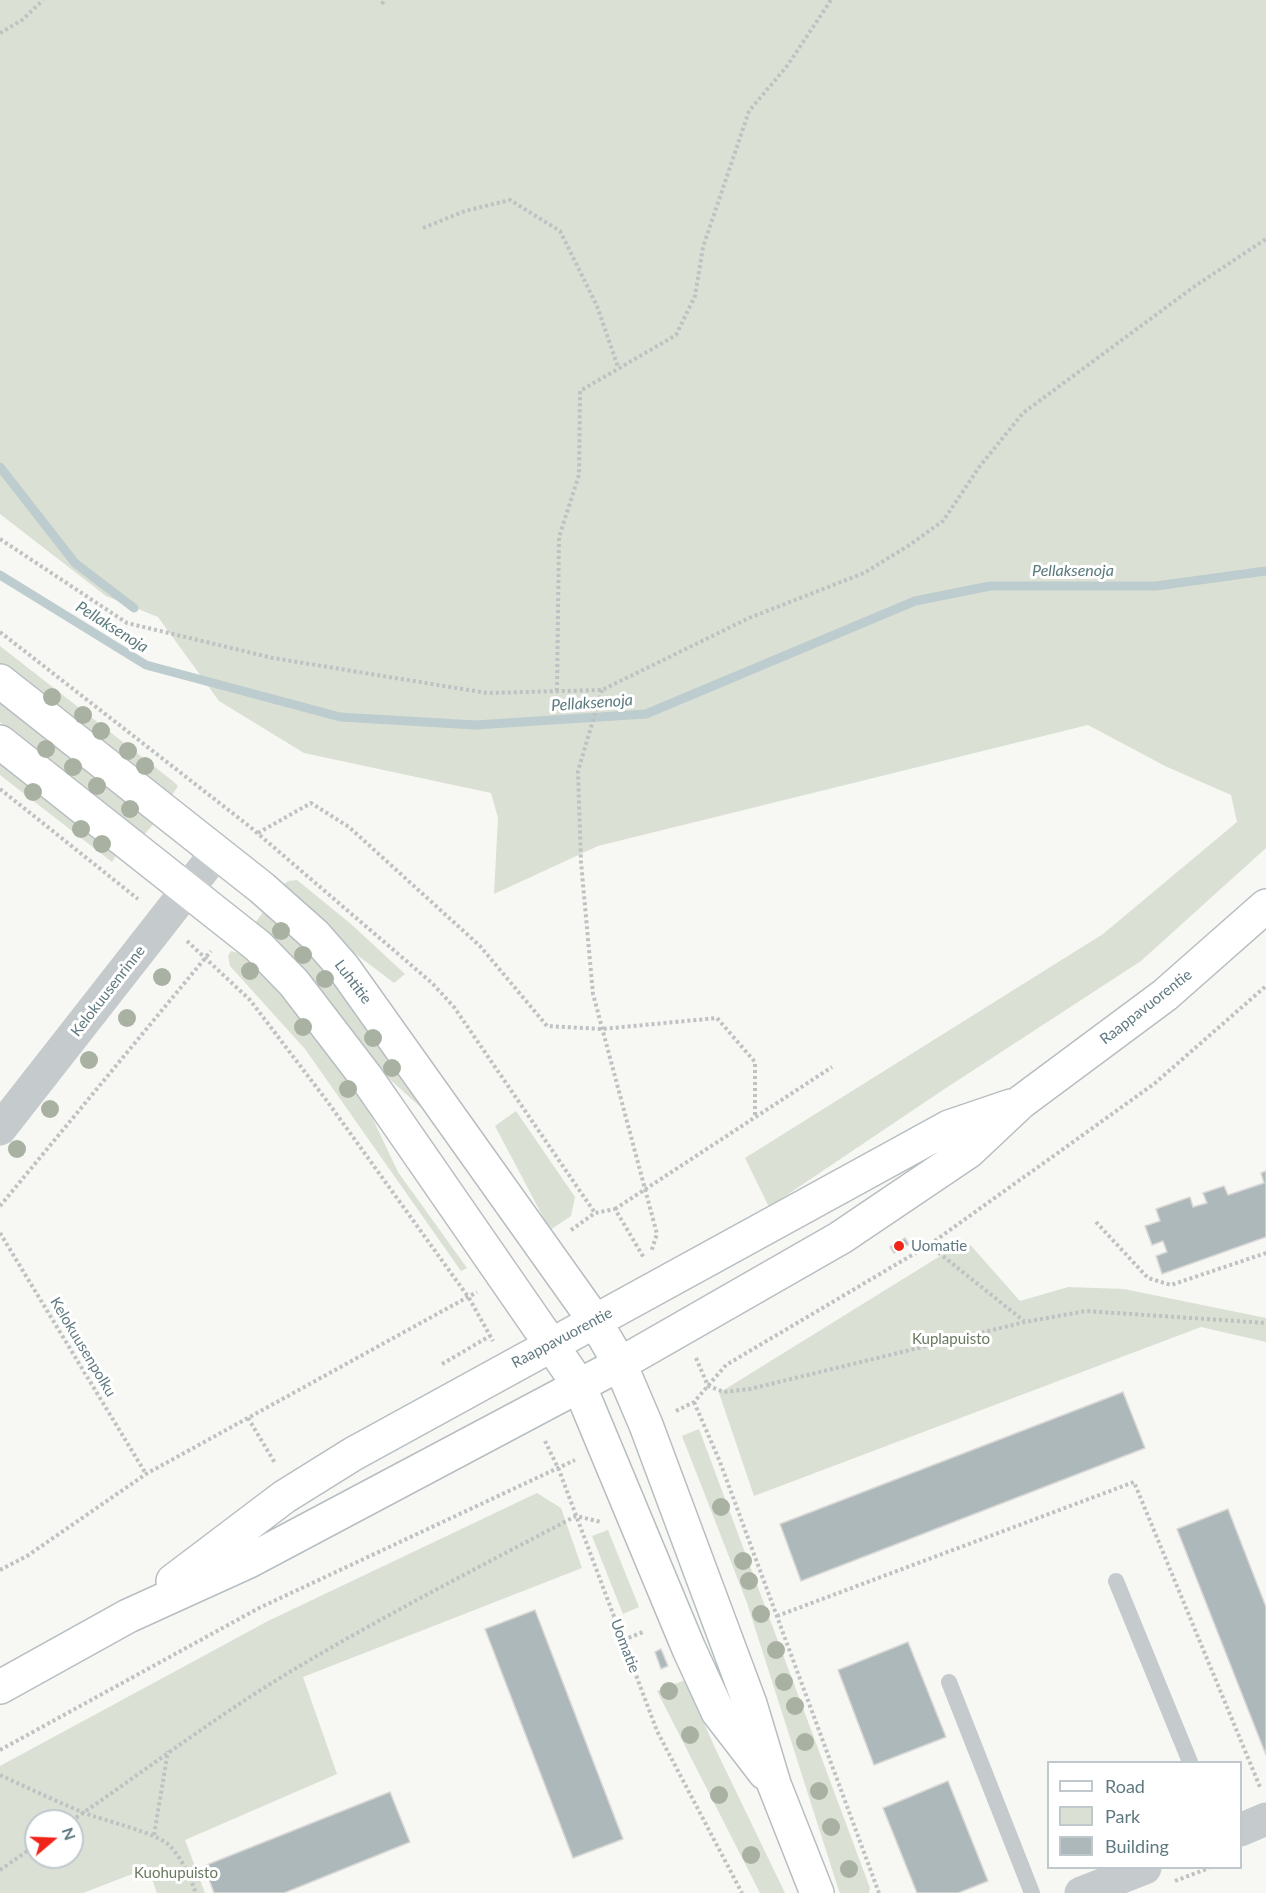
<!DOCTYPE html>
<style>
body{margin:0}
#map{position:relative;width:1266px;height:1893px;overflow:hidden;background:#f7f7f4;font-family:Lato,sans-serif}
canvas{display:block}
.legend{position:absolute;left:1047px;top:1761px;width:195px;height:108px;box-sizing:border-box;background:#fff;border:2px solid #bfc9cd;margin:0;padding:8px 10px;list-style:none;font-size:18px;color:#607981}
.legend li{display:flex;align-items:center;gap:12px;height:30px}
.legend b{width:30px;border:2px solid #bfc9cd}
.north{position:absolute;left:24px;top:1809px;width:60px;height:60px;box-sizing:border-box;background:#fff;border:2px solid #bfc9cd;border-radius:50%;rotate:71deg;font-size:16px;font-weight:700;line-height:24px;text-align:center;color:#607981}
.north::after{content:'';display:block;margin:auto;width:21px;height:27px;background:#f1241a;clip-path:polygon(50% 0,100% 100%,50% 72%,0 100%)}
</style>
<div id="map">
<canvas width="1266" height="1893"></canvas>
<ul class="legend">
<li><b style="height:8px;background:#fff"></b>Road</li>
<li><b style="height:16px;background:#dbe0d4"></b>Park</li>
<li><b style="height:16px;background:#adb8bb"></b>Building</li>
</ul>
<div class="north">N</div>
</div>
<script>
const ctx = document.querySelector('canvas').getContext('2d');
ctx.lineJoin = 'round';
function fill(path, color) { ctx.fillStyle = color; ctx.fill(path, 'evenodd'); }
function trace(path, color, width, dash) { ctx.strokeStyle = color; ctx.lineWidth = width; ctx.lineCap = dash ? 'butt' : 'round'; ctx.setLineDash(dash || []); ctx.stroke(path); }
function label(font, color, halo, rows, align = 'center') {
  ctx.font = font + ' Lato,sans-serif'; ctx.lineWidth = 6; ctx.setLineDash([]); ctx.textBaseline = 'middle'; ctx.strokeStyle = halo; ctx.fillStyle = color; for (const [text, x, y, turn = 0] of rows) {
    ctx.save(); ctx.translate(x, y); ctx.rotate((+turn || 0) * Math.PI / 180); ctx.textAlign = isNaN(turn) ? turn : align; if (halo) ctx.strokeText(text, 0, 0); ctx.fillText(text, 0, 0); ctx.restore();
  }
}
fill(new Path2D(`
 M0,0H1266V848L1141,961L946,1088L769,1207L745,1158L1103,934L1237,822L1231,795L1165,766L1088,725L598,846L494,894L498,818L491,793L304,753L219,701L158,617L106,596L0,514Z
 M0,646L174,782L178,786L172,795H168L0,663Z
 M0,698L155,822L144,835L0,722Z
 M0,757L120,849L112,862L0,775Z
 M297,880L351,924L405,974L394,983L344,945L282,886L288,881Z
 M267,907L325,964L433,1108L427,1113L384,1074L311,978L255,923Z
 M231,951L250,956L317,1029L362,1096L398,1172L467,1268L461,1271L305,1049L230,966L228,956Z
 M516,1111L575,1197L571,1216L550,1230L495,1126Z
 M966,1240L1020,1301L1068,1287L1124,1289L1266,1318V1342L1201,1327L754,1496L719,1393Z
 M699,1429L870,1888L869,1893H840L838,1888L747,1603L682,1436Z
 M537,1493L561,1508L582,1568L303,1677L337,1774L185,1840L205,1893H157L148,1868L83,1893H0V1766L268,1621ZM36,1821H72V1857H36Z
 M608,1530L639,1607L623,1614L592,1536Z
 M685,1680L715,1748L785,1893H760L657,1691Z`), '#dbe0d4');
trace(new Path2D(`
 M0,467L75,563L134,608
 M0,575L146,665L340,717L475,725L646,714L915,601L990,586H1156L1266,571`), '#bdccce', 9);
const building = new Path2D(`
 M1266,1171V1237L1162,1274L1156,1256L1167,1252L1163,1241L1152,1245L1145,1226L1160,1221L1156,1209L1190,1197L1193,1207L1207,1203L1203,1193L1224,1186L1228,1195L1264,1183L1261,1173Z
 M905,1238L909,1244L894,1253L890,1247Z
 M1123,1392L1145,1448L801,1581L780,1524Z
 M1228,1509L1266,1607V1755L1177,1529Z
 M535,1610L623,1839L573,1858L485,1629Z
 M908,1642L946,1737L874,1765L838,1670Z
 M661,1649L668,1666L661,1669L655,1652Z
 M948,1781L988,1881L958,1893H917L883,1808Z
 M390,1792L410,1842L284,1893H214L204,1866Z`);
fill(building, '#adb8bb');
trace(building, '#d9d8d6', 1.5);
const secondary = new Path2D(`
 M0,681L262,888L315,935L343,967L595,1321L620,1364L646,1425L750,1704L774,1784L817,1893
 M0,742L258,946L294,983L366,1077L579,1385L689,1649L718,1712L765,1773
 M173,1581L284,1497L353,1454L949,1127L1011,1106
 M0,1687L128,1616L249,1561L620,1364L840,1238L969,1151L1021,1102L1165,995L1266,906`);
trace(secondary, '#b7bec1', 36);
trace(new Path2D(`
 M382,4L384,0
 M0,33L22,20L43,0
 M423,228L465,211L510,200L560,231L597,306L618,367
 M0,539L127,623L273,658L487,693L602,690L749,618L864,573L908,546L943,521L980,466L1023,413L1195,286L1266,239
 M0,632L249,826L432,983L454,1007L595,1213
 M602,690L578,771L581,862L593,994L657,1234L651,1252
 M557,691L559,537L579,475L580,391L676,335L695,296L703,247L749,111L787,66L831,0
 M0,789L138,899
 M258,833L311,803L349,827L480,946L547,1026L602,1029L717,1018L755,1062V1118
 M187,941L250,1000L327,1101L469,1298L493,1341
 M0,1206L211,951
 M615,1209L832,1067
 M1096,1222L1148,1278L1171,1285L1266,1253
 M571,1230L595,1213L615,1209L644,1258
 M0,1233L146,1474
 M929,1245L1024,1321
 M696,1358L708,1386L724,1392L750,1389L1025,1322L1086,1311L1266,1323
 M442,1364L490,1336
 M694,1402L720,1462L879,1893
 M676,1411L694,1402L726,1365L929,1245L1154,1084L1266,986
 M248,1418L275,1463
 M545,1441L559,1470L657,1731L742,1893
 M0,1570L27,1556L146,1474L477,1292
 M777,1616L1134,1482L1260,1787
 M623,1640L643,1632
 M0,1750L259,1608L575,1460
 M0,1775C28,1788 56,1801 84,1813C103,1820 159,1834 169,1845C182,1858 190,1877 196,1893
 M71,1821C145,1771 216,1716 293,1670C385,1615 481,1566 576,1516L601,1522
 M154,1835L168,1751
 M0,1870L36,1845
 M1175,1881L1209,1868`), '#bec2c3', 4, [3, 3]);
trace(new Path2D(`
 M1116,1581L1190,1762
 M949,1682L1032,1893`), '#c5cacc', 16);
trace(new Path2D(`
 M0,1129L216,853
 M1240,1830L1266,1819
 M1081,1893L1145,1868`), '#c5cacc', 33);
trace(secondary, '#fff', 33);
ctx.fillStyle = '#a9b2a2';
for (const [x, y] of [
 [52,697],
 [83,715],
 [101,731],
 [46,749],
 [128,751],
 [145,766],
 [73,767],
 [97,786],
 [33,792],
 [130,809],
 [81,829],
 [102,844],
 [281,931],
 [303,955],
 [250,971],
 [162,977],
 [325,979],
 [127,1018],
 [303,1027],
 [373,1038],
 [89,1060],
 [392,1068],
 [348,1089],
 [50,1109],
 [17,1149],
 [721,1507],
 [743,1561],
 [749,1581],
 [761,1614],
 [776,1650],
 [784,1682],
 [669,1691],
 [795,1706],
 [690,1735],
 [805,1742],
 [819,1791],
 [719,1795],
 [831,1827],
 [751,1855],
 [849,1869]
]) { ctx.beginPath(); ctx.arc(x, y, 9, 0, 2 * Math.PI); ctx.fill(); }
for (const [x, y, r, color] of [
 [899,1246,6,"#f1241a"]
]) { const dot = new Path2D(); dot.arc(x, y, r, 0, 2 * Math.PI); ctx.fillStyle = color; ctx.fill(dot); trace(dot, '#fff', 2); }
label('15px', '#607981', '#fff', [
 ["Luhtitie",353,982,53],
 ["Kelokuusenrinne",108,991,-52],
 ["Raappavuorentie",1146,1007,-38],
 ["Raappavuorentie",562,1338,-28],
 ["Kelokuusenpolku",83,1347,59],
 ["Uomatie",625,1646,69]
]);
label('15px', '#607981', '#fff', [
 ["Uomatie",911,1246]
], 'left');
label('15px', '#69795f', '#fff', [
 ["Kuplapuisto",951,1339],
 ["Kuohupuisto",176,1873]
]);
label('italic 16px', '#5a797c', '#fff', [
 ["Pellaksenoja",1073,571],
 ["Pellaksenoja",112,627,32],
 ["Pellaksenoja",592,703,-4]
]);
</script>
